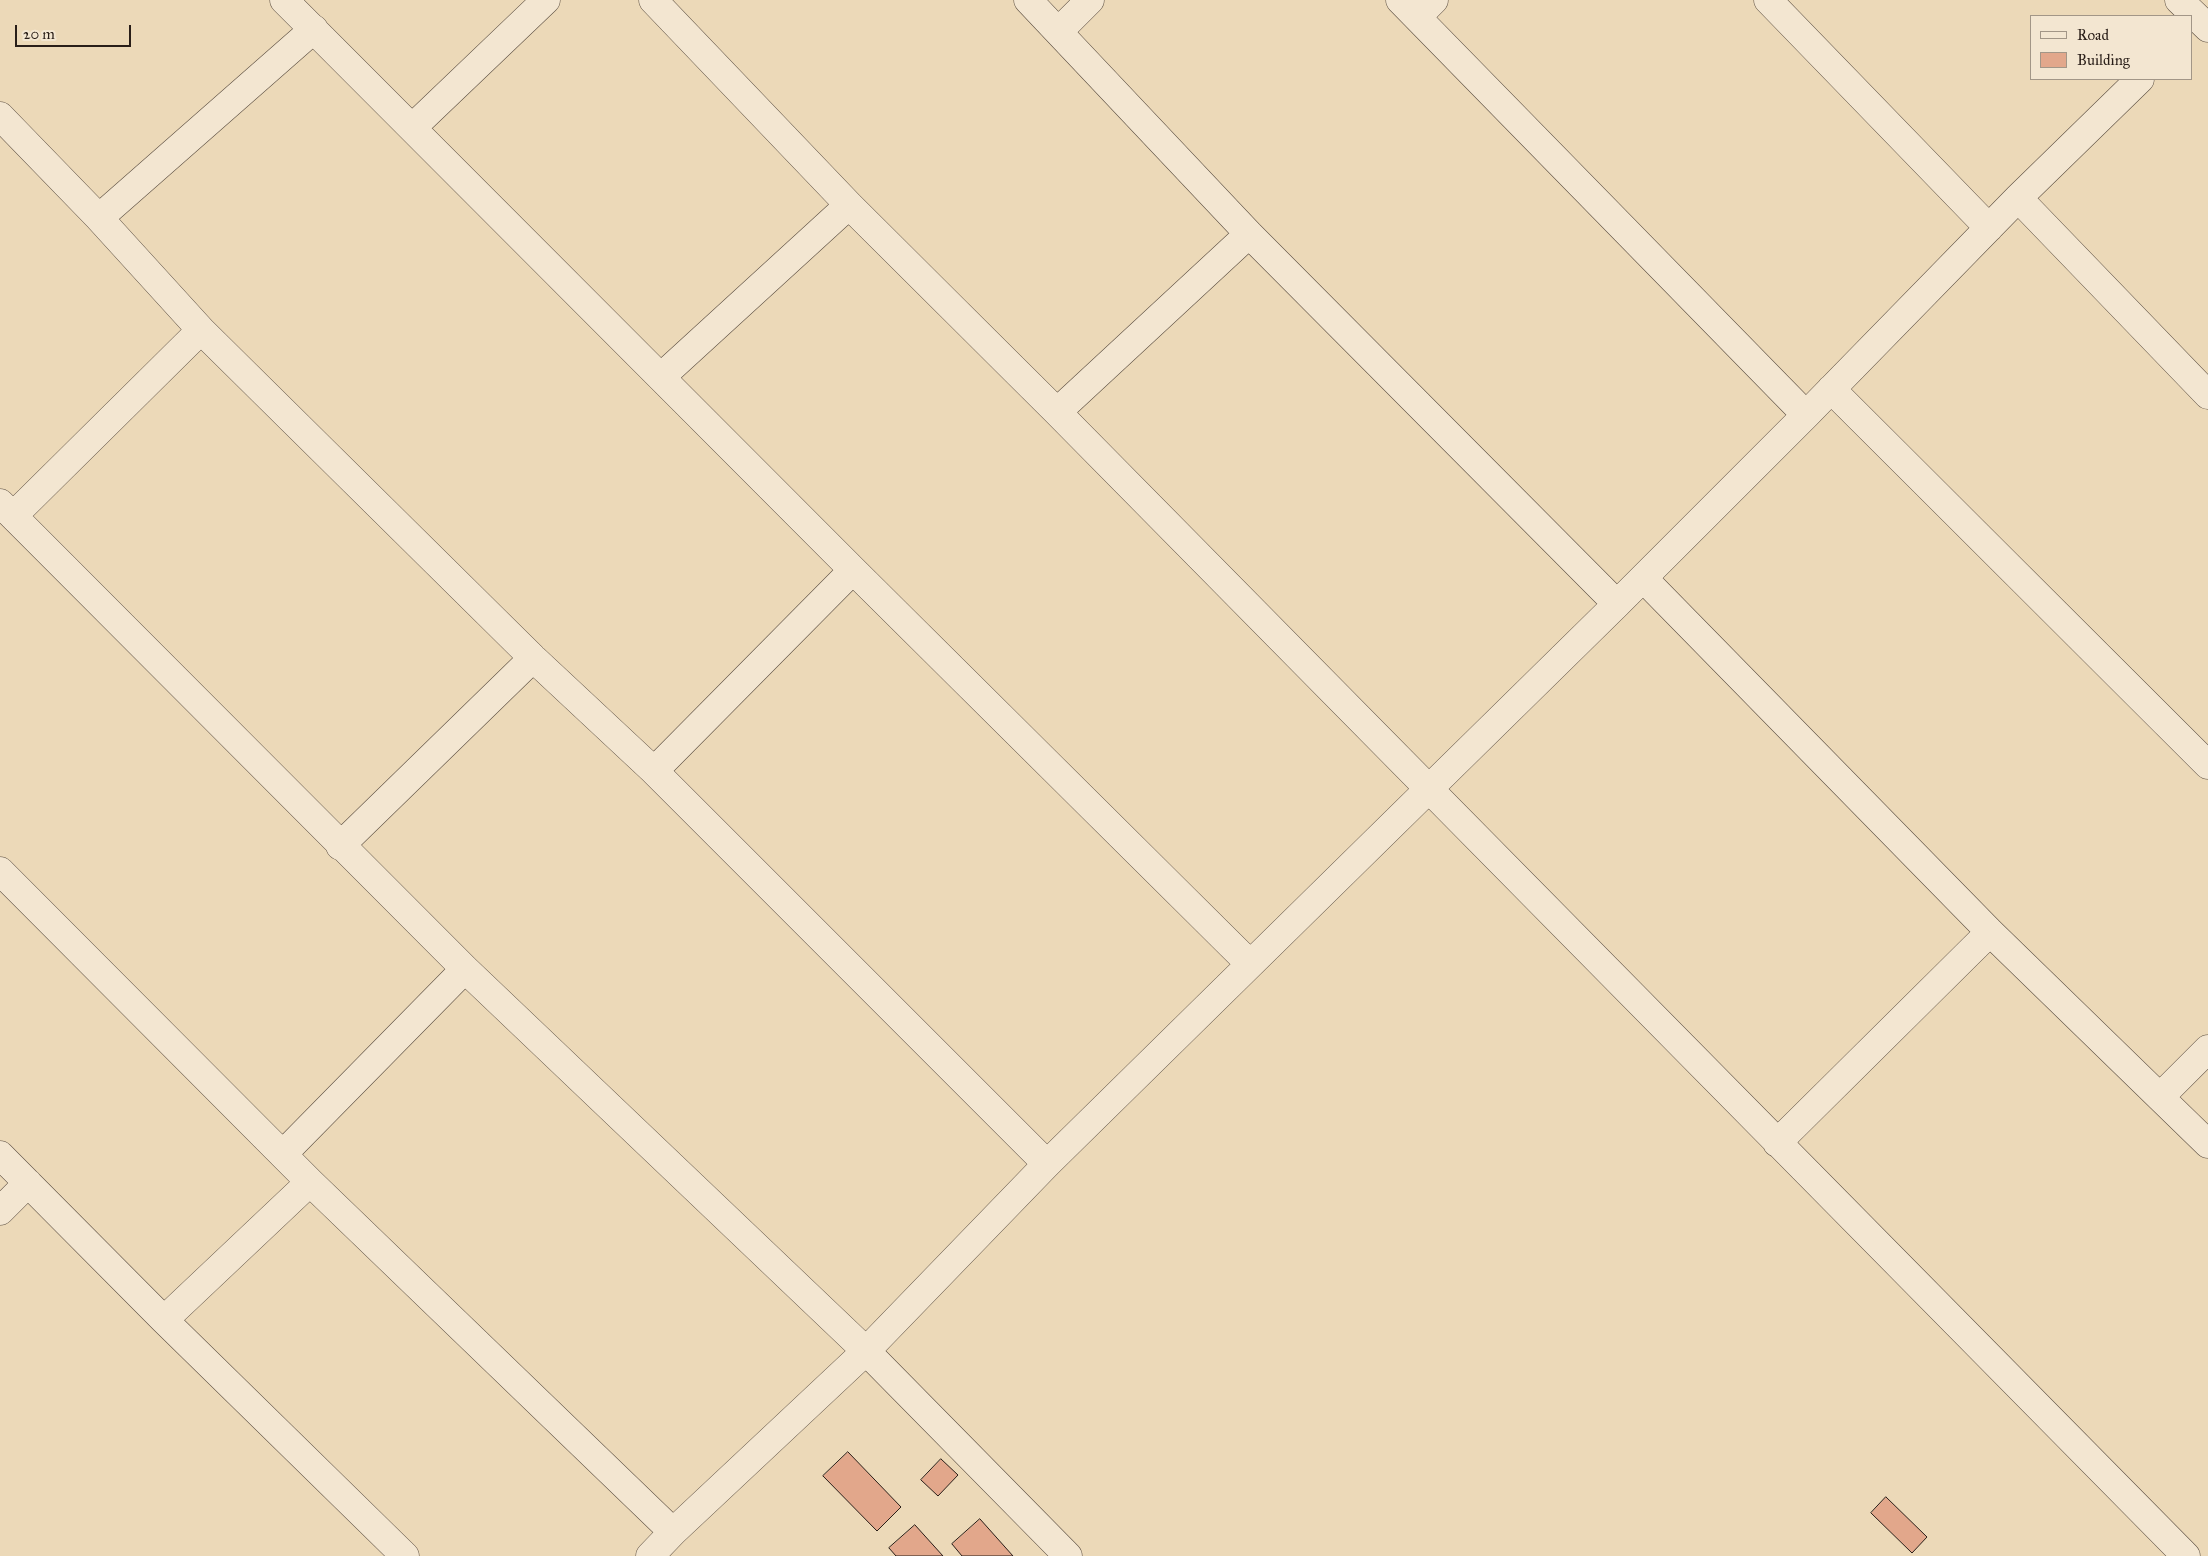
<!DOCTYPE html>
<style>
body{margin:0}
#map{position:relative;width:2208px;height:1556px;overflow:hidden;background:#ecd9b8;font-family:"IM FELL Great Primer",serif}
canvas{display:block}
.legend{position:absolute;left:2030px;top:15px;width:162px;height:65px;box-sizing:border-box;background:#f3e6d1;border:1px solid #a29687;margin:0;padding:6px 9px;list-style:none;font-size:15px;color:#291e18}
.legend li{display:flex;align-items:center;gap:10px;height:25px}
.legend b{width:25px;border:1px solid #a29687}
.scale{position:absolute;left:15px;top:25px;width:116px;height:22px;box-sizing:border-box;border:2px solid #291e18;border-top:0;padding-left:6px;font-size:15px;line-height:18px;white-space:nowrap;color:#291e18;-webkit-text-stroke:4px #f3e6d1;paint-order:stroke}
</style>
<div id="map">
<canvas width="2208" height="1556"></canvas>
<ul class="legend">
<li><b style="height:6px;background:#f3e6d1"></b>Road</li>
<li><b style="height:14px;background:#e2a78b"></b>Building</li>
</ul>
<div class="scale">20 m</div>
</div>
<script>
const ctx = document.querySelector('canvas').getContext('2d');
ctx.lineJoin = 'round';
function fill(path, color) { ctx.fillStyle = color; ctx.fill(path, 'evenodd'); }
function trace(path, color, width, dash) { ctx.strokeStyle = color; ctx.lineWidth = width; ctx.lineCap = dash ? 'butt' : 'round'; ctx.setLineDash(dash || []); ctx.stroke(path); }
const building = new Path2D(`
 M848,1452L901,1507L877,1531L823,1476Z
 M941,1459L958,1475L938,1496L921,1480Z
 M1886,1497L1927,1537L1912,1553L1871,1513Z
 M980,1519L1013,1556H962L952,1544Z
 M915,1525L943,1556H896L889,1548Z`);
fill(building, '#e2a78b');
trace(building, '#291e18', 1);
const minor = new Path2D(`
 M284,0L853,570L1249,963
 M653,0L849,205L1057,412L2186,1556
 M1028,0L1249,234L1617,604
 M1400,0L1806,415
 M1768,0L1989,228
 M2179,0L2208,28
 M1417,17L1434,0
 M1059,31L1090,0
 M0,116L99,218L201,330L533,658L654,771L1047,1164
 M412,128L546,0
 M2018,198L2208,395
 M99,218L314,29
 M661,377L849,205
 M1831,389L2208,765
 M1057,412L1249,234
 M0,503L465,969L866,1351L1068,1556
 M13,516L201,330
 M1643,578L1990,932L2208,1144
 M654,771L853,570
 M340,846L533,658
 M0,871L310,1182L673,1532
 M2160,1097L2208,1049
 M1777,1143L1990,932
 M283,1154L465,969
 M0,1155L164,1320L405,1556
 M0,1211L28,1183
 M164,1320L310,1182
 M650,1556L673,1532L866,1351L1047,1164L1617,604L1806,415L2018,198L2140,79`);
trace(minor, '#5a4d40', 29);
trace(minor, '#f3e6d1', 28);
</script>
